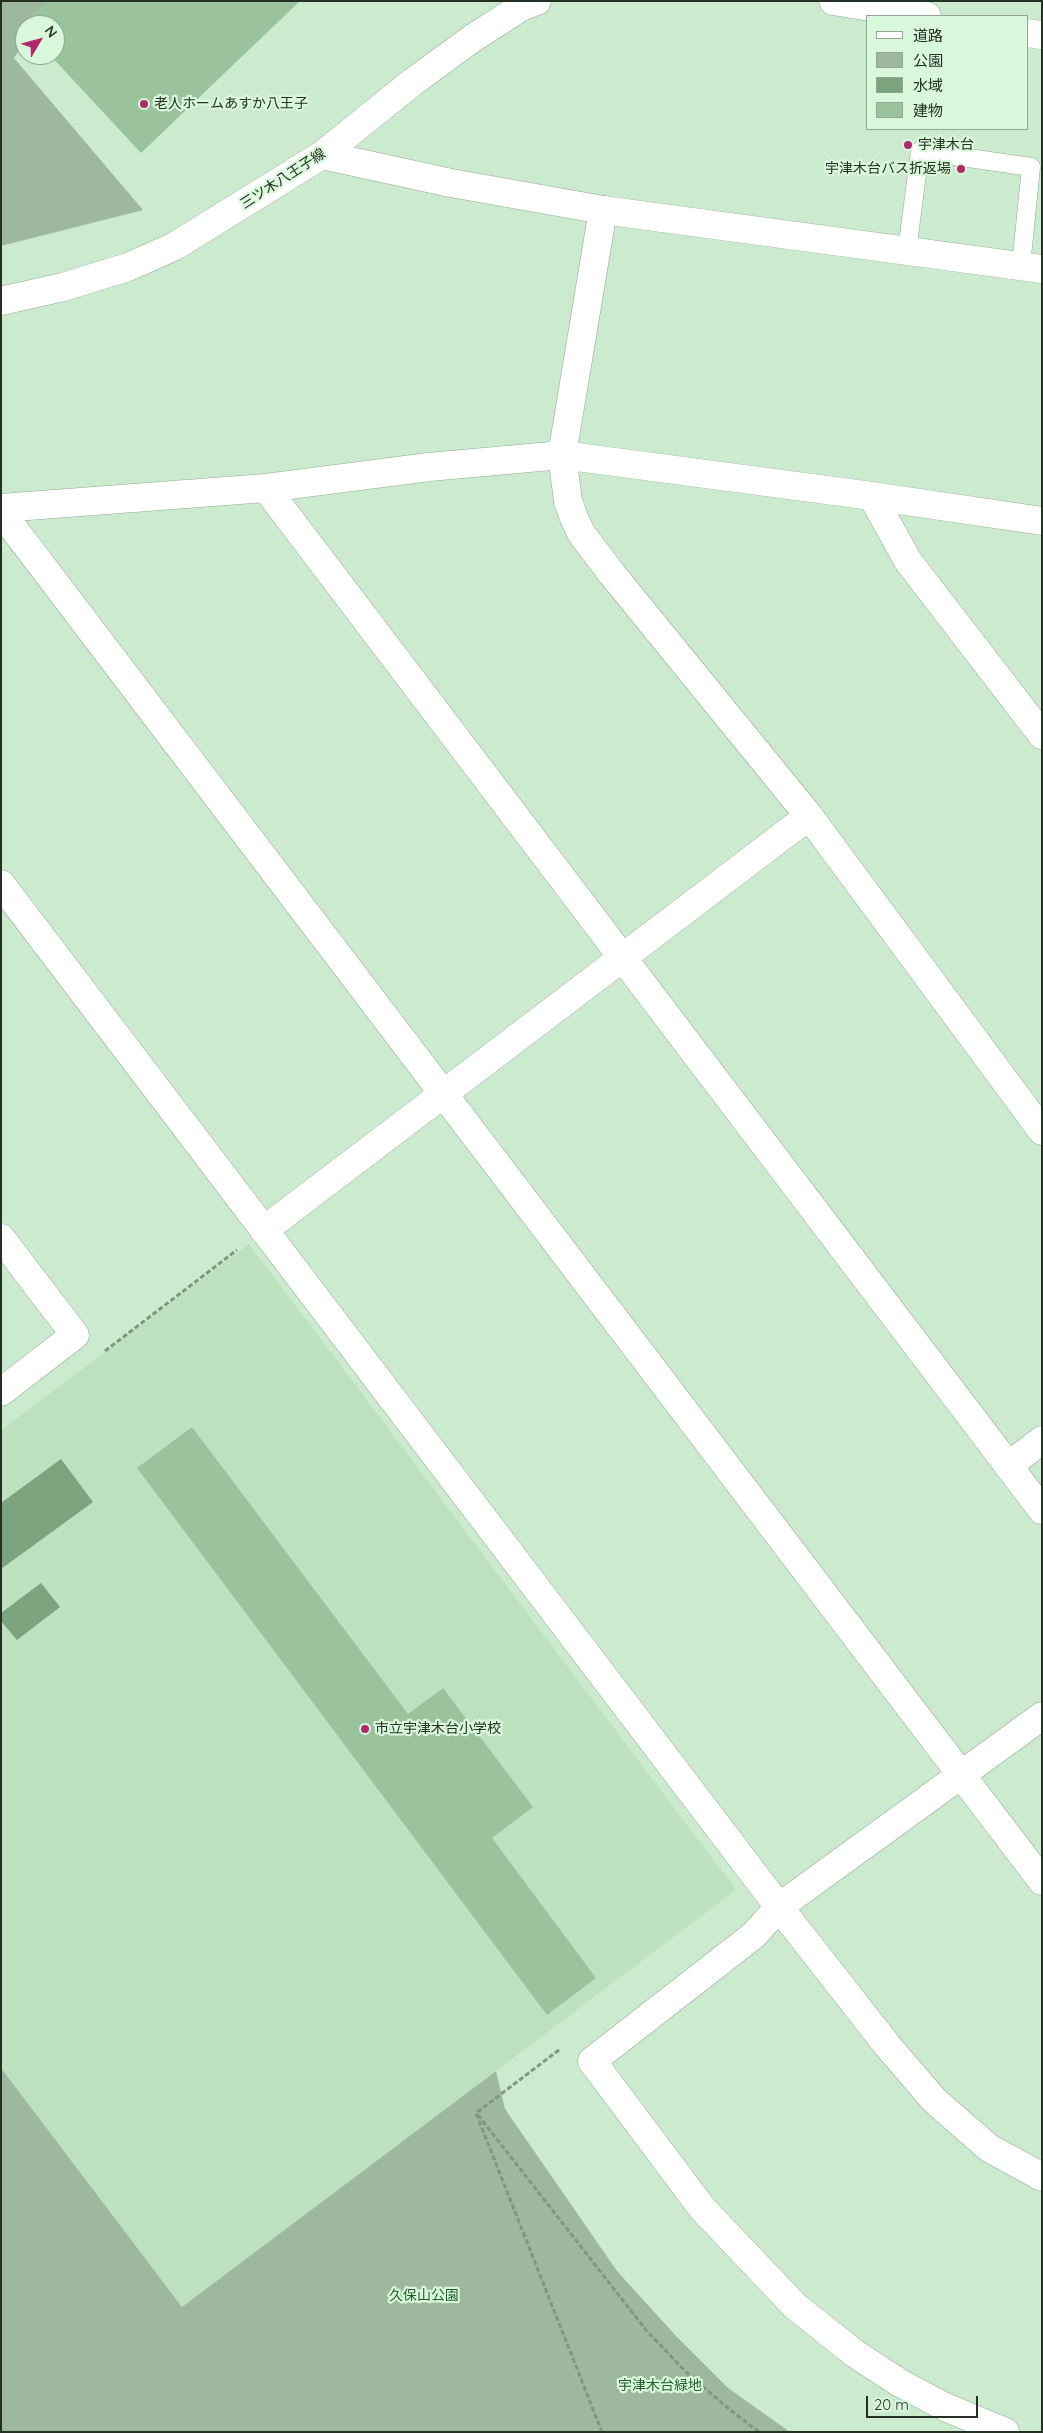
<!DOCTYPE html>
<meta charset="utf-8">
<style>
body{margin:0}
#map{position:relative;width:1043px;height:2433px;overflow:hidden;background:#cceacd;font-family:Quicksand,"Noto Sans JP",sans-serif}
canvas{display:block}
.frame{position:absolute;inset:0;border:2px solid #253025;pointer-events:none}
.legend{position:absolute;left:866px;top:15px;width:162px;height:115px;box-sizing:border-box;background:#d9f7da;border:1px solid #91a792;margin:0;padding:6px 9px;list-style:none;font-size:15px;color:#253025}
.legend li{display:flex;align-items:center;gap:10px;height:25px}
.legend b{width:25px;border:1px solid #91a792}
.north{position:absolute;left:15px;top:15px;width:50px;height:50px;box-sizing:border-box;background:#d9f7da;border:1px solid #91a792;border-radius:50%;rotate:53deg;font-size:14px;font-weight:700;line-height:20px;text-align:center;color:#253025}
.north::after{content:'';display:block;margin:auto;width:18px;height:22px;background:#b1296b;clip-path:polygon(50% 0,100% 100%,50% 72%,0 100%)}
.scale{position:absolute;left:866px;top:2396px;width:112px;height:22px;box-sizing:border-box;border:2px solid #253025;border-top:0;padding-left:6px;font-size:15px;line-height:18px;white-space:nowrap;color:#253025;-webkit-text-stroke:4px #d9f7da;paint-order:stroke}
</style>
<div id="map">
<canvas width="1043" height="2433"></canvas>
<div class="frame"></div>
<ul class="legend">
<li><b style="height:6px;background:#fff"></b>道路</li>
<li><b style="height:14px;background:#9eb79f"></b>公園</li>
<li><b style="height:14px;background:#7ba37e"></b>水域</li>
<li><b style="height:14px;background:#9ac39d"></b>建物</li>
</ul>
<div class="north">N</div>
<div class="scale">20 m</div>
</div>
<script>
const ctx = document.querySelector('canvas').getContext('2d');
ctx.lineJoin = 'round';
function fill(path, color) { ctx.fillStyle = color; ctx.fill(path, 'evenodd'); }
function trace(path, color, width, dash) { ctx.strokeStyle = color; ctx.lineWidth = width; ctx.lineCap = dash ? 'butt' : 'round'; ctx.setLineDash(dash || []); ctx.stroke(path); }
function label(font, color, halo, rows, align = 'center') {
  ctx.font = font + ' Quicksand,"Noto Sans JP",sans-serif'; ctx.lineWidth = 4.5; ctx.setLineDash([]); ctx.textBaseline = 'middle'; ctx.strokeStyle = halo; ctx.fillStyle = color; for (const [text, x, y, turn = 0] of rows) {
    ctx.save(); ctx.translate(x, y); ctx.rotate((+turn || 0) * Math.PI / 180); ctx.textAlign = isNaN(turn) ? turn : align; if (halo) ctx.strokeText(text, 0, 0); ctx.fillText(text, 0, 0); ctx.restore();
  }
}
fill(new Path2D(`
 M249,1244L736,1890L182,2307L1,2068V1430Z`), '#bde1bf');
fill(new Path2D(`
 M1,1H54L25,25V42L14,58L143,210L1,246Z
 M1,2068L182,2307L496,2071L505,2109L617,2271L676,2336L728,2388L790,2432H1Z`), '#9eb79f');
fill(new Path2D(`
 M61,1459L93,1502L1,1569V1503Z
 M41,1583L60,1607L17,1640L1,1621V1613Z`), '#7ba37e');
fill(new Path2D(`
 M46,1H300L141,153L50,55H55V25H25V28L22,25Z
 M192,1427L408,1714L443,1688L533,1807L492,1838L596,1978L547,2015L137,1468Z`), '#9ac39d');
const lane = new Path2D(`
 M907,251L920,151L1031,167L1021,266`);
const street = new Path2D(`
 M603,210L562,455L568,501L574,518L581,533L612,574L809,816L1042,1131
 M266,488L1042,1510
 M872,496L908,561L1042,735
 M1,508L266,488L429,467L562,455L872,496L1042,521
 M1,512L1042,1881
 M264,1230L809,816
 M1,1238L75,1335L1,1392
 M1008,1466L1042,1440
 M1005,2432L945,2407L900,2383L854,2353L795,2306L702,2208L592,2061L754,1935L779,1907L1042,1716`);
const secondary = new Path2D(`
 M833,1L927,16
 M1027,33L1042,35
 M322,155L451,183L603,210L1042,269
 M1,301L63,287L128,267L175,246L322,155L414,81L473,38L521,7L537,1
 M1,884L779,1907L887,2045L934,2100L989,2148L1042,2177`);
trace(lane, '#90ac91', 19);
trace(street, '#90ac91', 29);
trace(secondary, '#90ac91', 29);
trace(new Path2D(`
 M105,1351L237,1250
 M559,2050L476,2113L602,2432
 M478,2115L646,2330L686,2372L729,2409L759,2432`), '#809681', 3, [5, 2.5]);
trace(lane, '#fff', 18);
trace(street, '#fff', 28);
trace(secondary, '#fff', 28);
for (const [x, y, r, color] of [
 [144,104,5,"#b1296b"],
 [908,145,5,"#b1296b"],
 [961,169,5,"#b1296b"],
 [365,1729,5,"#b1296b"]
]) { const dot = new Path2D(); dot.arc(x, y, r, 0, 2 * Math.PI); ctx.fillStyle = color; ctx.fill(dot); trace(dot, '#d9f7da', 2); }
label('14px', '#253025', '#d9f7da', [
 ["老人ホームあすか八王子",154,104],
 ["宇津木台",918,145],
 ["宇津木台バス折返場",951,169,"right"],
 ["市立宇津木台小学校",375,1729]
], 'left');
label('14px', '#253025', '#d9f7da', [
 ["三ツ木八王子線",283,179,-33]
]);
label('14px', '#245d2c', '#d9f7da', [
 ["久保山公園",424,2296],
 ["宇津木台緑地",660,2386]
]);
</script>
